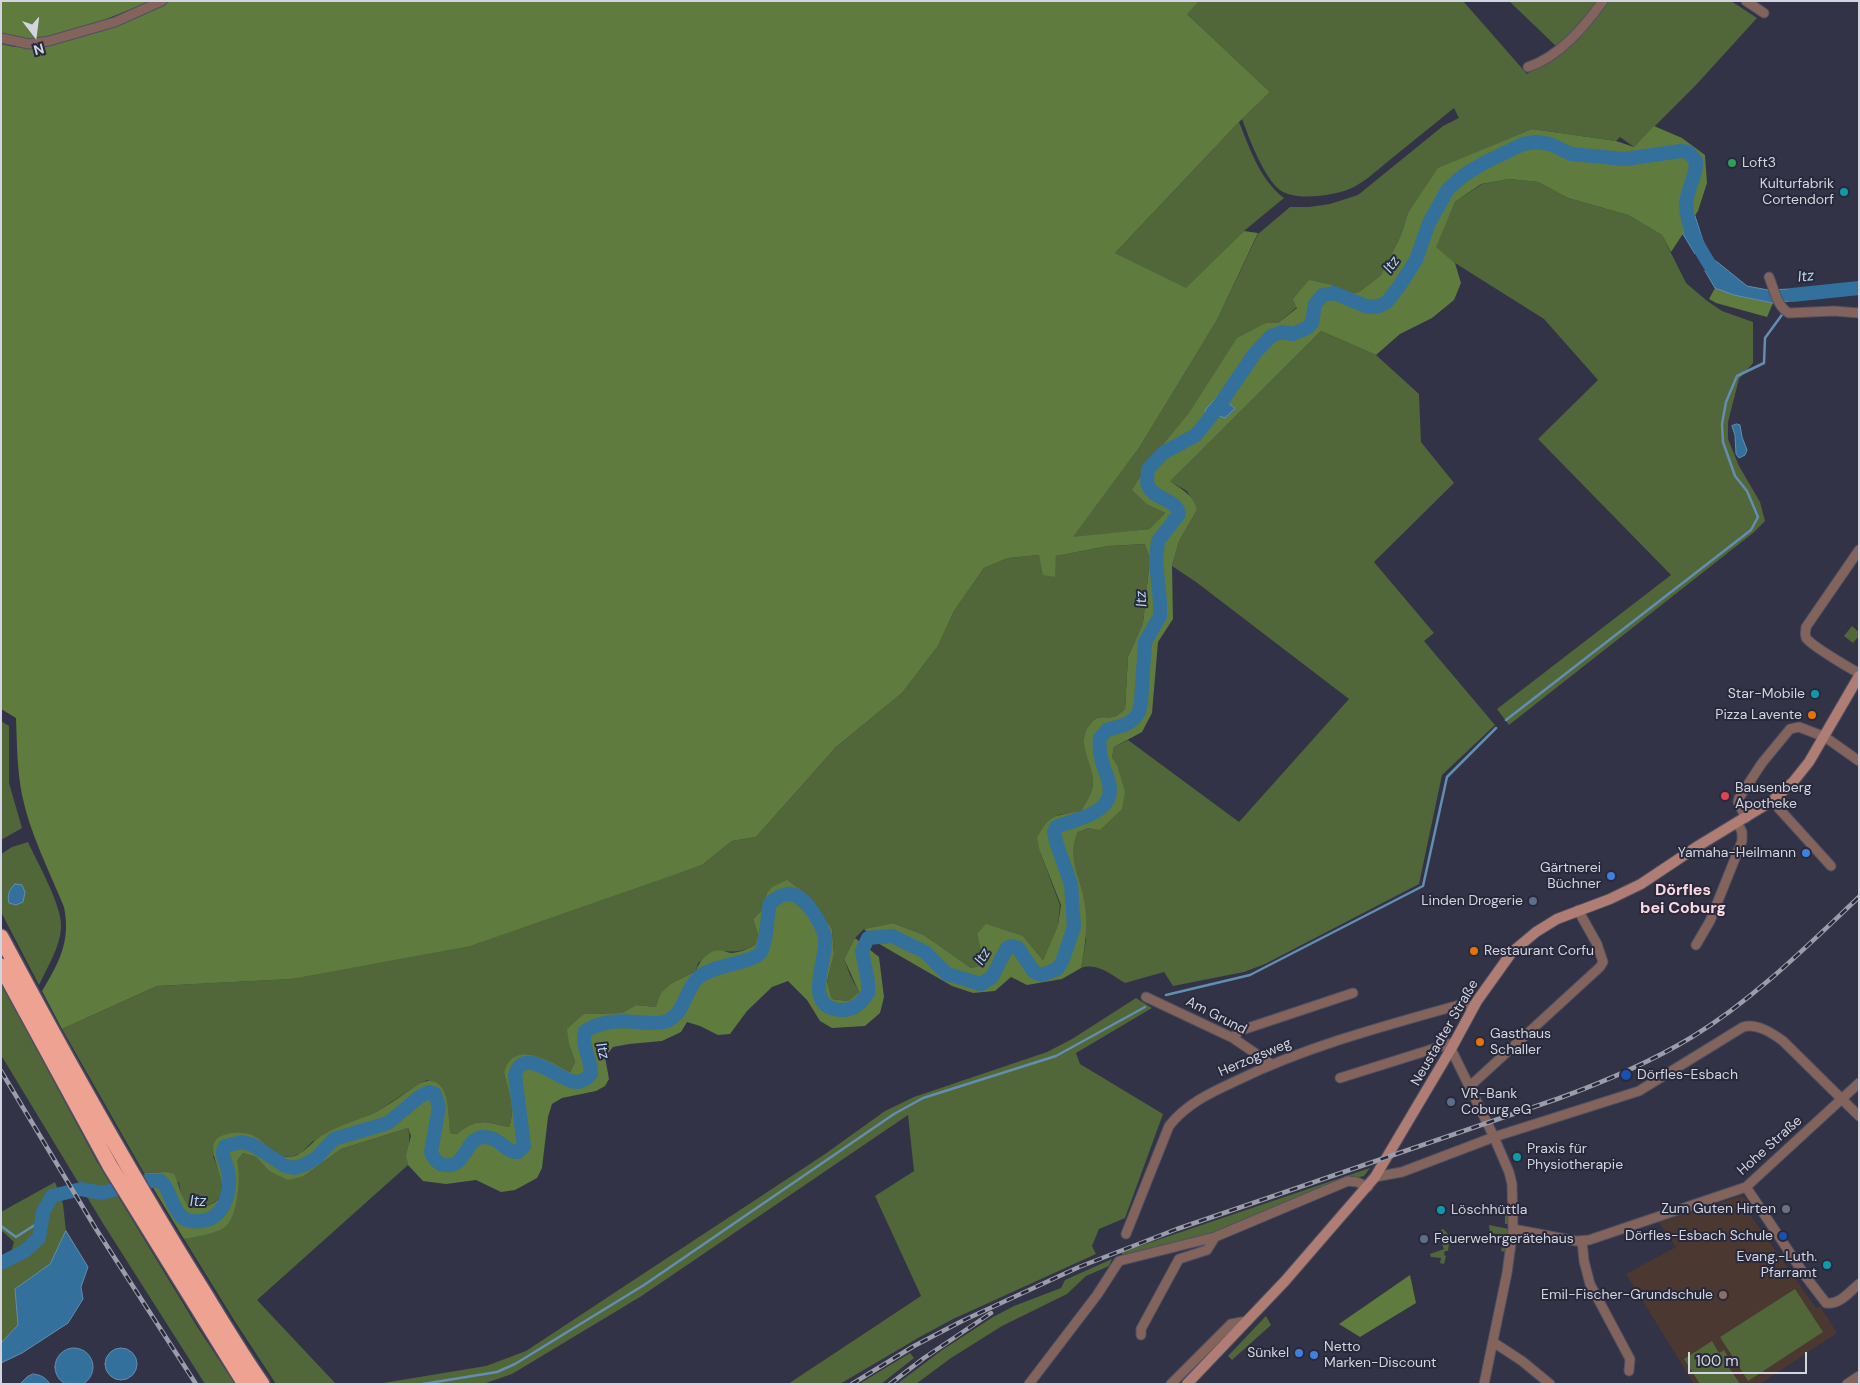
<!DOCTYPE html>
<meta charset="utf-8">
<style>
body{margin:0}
#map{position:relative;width:1860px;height:1385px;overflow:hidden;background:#323346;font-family:"DM Sans",sans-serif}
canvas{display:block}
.frame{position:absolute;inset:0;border:2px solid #d2d4e0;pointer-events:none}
.north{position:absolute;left:10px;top:10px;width:50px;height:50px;-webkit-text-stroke:4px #28293b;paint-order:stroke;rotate:165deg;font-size:14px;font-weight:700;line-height:20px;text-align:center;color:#d2d4e0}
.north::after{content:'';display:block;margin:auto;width:18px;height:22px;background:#d2d4e0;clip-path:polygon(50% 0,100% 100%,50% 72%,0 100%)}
.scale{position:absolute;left:1688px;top:1352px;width:119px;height:22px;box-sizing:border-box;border:2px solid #d2d4e0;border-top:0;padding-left:6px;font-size:15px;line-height:18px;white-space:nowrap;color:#d2d4e0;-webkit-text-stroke:4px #28293b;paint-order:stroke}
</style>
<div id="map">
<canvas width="1860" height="1385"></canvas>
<div class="frame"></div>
<div class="north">N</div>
<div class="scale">100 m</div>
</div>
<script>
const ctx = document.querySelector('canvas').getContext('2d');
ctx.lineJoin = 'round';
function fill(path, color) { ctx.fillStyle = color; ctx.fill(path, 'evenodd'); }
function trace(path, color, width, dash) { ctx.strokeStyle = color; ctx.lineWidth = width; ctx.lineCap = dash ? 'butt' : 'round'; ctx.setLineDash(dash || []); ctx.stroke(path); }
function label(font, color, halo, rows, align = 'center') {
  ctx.font = font + ' "DM Sans",sans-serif'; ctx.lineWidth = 4; ctx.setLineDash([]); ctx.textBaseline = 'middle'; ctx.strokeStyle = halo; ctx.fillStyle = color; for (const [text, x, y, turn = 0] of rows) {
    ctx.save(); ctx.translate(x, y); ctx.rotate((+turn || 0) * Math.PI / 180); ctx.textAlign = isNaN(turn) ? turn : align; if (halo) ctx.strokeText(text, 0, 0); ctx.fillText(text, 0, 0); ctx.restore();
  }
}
fill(new Path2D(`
 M1742,1196L1749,1202L1744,1206L1816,1308L1820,1306L1837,1333L1760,1384H1694L1626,1274L1676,1247L1659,1222Z`), '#4b3830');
fill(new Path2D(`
 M1199,1H1463L1527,74L1559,49L1509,1H1731L1757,18L1696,85L1634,147L1620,137L1616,141L1532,129L1476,153L1408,213L1401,235L1381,275L1359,292L1349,294L1332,285L1297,307L1278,323H1266L1155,454L1148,505L1165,513L1149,529L1072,538L1139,448L1217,320L1258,234L1290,207H1309L1330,204L1358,195L1443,126L1459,118L1454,108C1433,125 1412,142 1391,159C1377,170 1363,184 1347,190C1330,196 1295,201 1280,190C1264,178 1249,138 1242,119L1270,92L1186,13Z
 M1239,122C1250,149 1260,180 1284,198L1244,231L1186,289L1115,253Z
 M1509,179L1538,182L1568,198L1628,215L1662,235L1686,283L1706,300L1722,311L1753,322V363L1739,379L1728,422V439L1739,466L1760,502L1765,521L1753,533L1509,725L1497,709L1671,575L1538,439L1598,380L1544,319L1455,263L1435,247L1455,202L1482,184Z
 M1321,331L1376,355L1419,394L1421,442L1454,483L1374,562L1434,633L1424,641L1495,725L1442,775L1419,884L1265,964L1244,972L1173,986L1164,972L1125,983C1112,975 1097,962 1081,968L1086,940L1072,855L1073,842L1078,832L1089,828L1117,765L1112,757L1114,747L1128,740L1239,822L1349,699L1196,582L1172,566L1179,541L1197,510L1187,491L1169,481Z
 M1146,544L1150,558L1143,623L1128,657L1125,709C1122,711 1119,715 1116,716C1107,720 1099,713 1091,723C1075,742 1092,760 1093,779C1094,792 1087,802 1081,811L1058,815L1040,852L1060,905L1058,925L1043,960L1023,936L977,934L981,951V967L971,968L924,935L893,923L864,929L855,938L844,959L850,975L859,992L848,1001L832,999L827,983L834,954L832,929L811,898L767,893L761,911L753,919L758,935L755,945C742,952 732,953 718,950L698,963L696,971L672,983L656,1007L636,1005L622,1013L585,1014L569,1044L575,1062L570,1072L557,1066L504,1073C508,1090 516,1110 509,1127C487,1122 476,1117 457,1134L449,1133L448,1108L428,1080L420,1083L378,1111L312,1142L301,1153L291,1157L280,1156L272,1153L265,1147L213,1156C225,1186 231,1206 190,1208L182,1199L179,1183L166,1172L144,1173L62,1029L157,986L291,979L629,889L702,865L732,841L756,837L836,747L902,693L938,646L954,611L984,568L1008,558L1039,555L1054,577L1056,556L1108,546Z
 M1852,626L1859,632V636L1853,643L1844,636Z
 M1,721L9,726V783L22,828L1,840Z
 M28,842C37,862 63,907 61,928C60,947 47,968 39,985L1,912V854L12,847Z
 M1,983L96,1160L198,1328L235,1384H205L104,1225L1,1055Z
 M1136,998L1152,1008L1076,1053L1080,1064L1163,1114L1125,1218L1099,1229L1092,1246L1096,1254L953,1319L918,1338L840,1384H788L921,1296L875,1196L914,1171L908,1115L640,1297L512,1374L483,1384H377L486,1366L526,1351L825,1154L885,1111L914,1097L1047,1052L1072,1039Z
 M408,1128C412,1140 406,1152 408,1165L257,1300L336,1384H276L234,1320L184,1239L216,1231L237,1161L243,1153L256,1157L269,1171L304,1176L341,1149Z
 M1370,1168L1364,1176L1344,1180L1215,1234L1122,1259V1252Z
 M55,1182L63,1204L66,1231L50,1264L15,1289L18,1325L1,1343V1258L11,1252L14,1242L1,1230V1212Z
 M1491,1205L1509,1206L1510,1224H1505V1212L1490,1211Z
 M1489,1225L1509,1229L1505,1252L1501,1251L1504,1235L1490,1233Z
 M1443,1229L1448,1234V1237H1450L1448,1251H1445L1444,1255L1446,1256L1444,1264L1440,1263L1441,1258L1431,1257L1430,1254L1444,1249L1442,1244L1446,1242L1441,1230Z
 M1112,1259L1109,1266L1086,1276L1067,1294L1002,1326L951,1358L916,1384H897L942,1350L993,1317L1014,1306L1061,1288L1065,1280Z
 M1795,1289L1823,1332L1748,1381L1720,1337Z
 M1266,1316L1271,1325L1232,1360L1228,1356Z
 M1712,1341L1719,1353L1724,1350L1728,1357L1724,1360L1740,1384H1700L1684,1359Z
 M910,1353L914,1358L881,1384H859Z`), '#516639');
fill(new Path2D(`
 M1,1H151L94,24L29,41L1,36Z
 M169,1H1199L1187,14L1270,92L1239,122L1115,253L1186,288L1244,231L1258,233L1217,320L1139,448L1073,537L1149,529L1165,513L1148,505L1132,490L1155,454L1189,413L1237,338L1266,323H1278L1297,308L1293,299L1309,280L1332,285L1349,294L1359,292L1381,275L1401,235L1408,213L1438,168L1532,129L1616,141L1634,147L1654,126L1682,138L1705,155L1707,183L1698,211L1671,252L1662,235L1628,215L1568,198L1538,182L1509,179L1481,184L1455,202L1436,247L1455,263L1461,283L1454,300L1432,318L1400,334L1376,355L1321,331L1170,481C1182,490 1193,494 1197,510L1179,541L1172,566L1173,619L1158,642L1152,713L1142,732L1114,747L1112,757L1117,765L1125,792L1122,809L1100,830L1089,828L1078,832C1065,858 1082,879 1085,906C1088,927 1085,947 1081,968L1062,979L1027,985L1011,977L995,991L973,993L952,986L881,945L864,929L893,923L924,935L971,968L981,966V951L977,934L986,924L1023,936L1043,960L1058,925L1061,905L1040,852L1037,838C1050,814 1054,816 1081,811C1087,801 1094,791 1093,779C1091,760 1075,741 1091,723C1099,713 1107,720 1116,716C1119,715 1122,711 1125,709L1128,657L1143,623L1150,558L1145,544L1108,546L1056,556L1055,577L1043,575L1039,555L1008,558L984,568L954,611L938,646L902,693L836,747L756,837L732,841L702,865L470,946L291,979L157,986L62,1029L42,991C59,963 71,941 64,907C49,870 30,834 22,795C17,769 17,744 16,718L1,709V44L15,47L47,45L164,5Z
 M1715,288L1734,295L1773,303L1767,317L1716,303L1709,299Z
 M787,880L811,898L832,929L834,954L827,982L832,999L848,1001L859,992L844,959L855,938L879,957L884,997L880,1013L865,1026L832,1028L820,1021L807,1000L788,981L772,987L747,1011L730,1034L718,1035L700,1026L687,1022L681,1032L662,1041L629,1044L613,1047L605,1057L609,1079L605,1086L596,1091L562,1098L552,1104L548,1117L542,1168L537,1178L515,1190L501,1192L476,1180L446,1184L423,1181L408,1165L406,1155L411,1136L408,1128L341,1149L304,1176L288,1180L269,1171L256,1157L243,1153L237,1161C241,1175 238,1216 226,1226C219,1233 195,1237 184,1239L144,1173L166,1172L174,1174C181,1188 179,1195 190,1208C260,1206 188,1146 224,1135C232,1132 246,1132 254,1136C268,1143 268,1156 289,1157C302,1157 312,1141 323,1135C339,1125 359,1120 376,1112C391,1104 406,1092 420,1083C451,1071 448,1115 450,1133L457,1134C476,1117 486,1122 509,1127C516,1111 508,1090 504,1073C505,1070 506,1065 509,1062C523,1043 555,1065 570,1072L575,1062L569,1044L567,1029L584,1014L622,1013L636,1005L656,1007L661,993L672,983L696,971C699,961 708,951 719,950C723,950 727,953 732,953C740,952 748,949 755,945L758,935L753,919L761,911L767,893L772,887Z
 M1410,1275L1416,1303L1360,1337L1339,1324Z`), '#5f7b3d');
const water = new Path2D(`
 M1695,216L1705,247L1695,254L1683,234Z
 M1716,261L1747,286L1768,290L1811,288L1807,299L1773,303L1734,295L1715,288L1705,271Z
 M1218,396L1235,408L1225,418L1205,411Z
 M1737,424L1740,425L1742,437L1747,450L1745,455L1739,458L1736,454L1735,435L1732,426Z
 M15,884L22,885L25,892L23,902L16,905L9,903C7,894 9,890 15,884Z
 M66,1231L88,1267L81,1287L83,1299L68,1323L22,1353L1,1363V1343L18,1325L15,1289L50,1264Z
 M55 1367a19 19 0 1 1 38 0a19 19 0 1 1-38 0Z
 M105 1364a16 16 0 1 1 32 0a16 16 0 1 1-32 0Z
 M33,1374C41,1375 45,1377 50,1384H20L27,1377Z`);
fill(water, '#33709c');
trace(water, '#638eb0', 1);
trace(new Path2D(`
 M1506,720L1751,530L1758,517L1747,491L1735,476L1723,442L1722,424L1726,402L1737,376L1764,363L1765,338L1784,312
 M1166,995L1250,975L1423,886L1447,777L1496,728
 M1,1226L16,1237L41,1221
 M423,1384L497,1372L515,1364L644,1285L894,1114L923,1098L1056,1056L1145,1007`), '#638eb0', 2.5);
trace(new Path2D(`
 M1792,295L1859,288
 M1,1263L25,1251L39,1238L43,1212L52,1196L81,1189L102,1193L148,1181H161C171,1191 171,1207 182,1217C186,1221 194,1222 200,1221C224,1220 232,1191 228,1171C227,1161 219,1156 225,1146L242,1142L253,1145L285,1166L294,1168L304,1165L316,1158L334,1139L388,1123L419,1097L429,1092L435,1094L439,1107L431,1152C433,1158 438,1164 444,1165C466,1169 465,1138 483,1137C500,1136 505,1153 518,1152L524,1146L515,1075C524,1044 560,1082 577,1082C583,1082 587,1078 591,1074C591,1057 581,1047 585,1031C602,1021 618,1020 637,1022C646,1023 655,1024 664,1022C686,1015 683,992 698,978C712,964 753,964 761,952C767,942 767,915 770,903C776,898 783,893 791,894C807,897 822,924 825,938C828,960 801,1007 841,1010C854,1011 861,1003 868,993V982L862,951L868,938L892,936L925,952L947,974L981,984L992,977L1007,948L1012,946L1018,948L1034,972L1042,975L1057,969L1062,962L1074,927L1071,884L1056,842L1054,832L1056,827C1079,818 1119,813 1108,779C1103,765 1098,753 1100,738L1107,730L1127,724L1134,719L1139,712L1141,702L1145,642L1160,616V602L1156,561L1158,541L1179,514C1177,498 1153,500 1148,485C1146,481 1148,474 1148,469L1163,453L1196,435L1216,410L1255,353L1271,336L1282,332L1293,334L1307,328L1312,323L1315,304L1323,295L1334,293L1368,307L1379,306L1387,302L1400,285L1416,260L1429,223L1448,189L1464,175L1484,163L1523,144L1536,142L1550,144L1571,154L1625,159L1681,151L1688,152L1696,161C1697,174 1689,185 1687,198C1682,226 1706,259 1721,282`), '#33709c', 14);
const street = new Path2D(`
 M1746,1L1764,13
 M1,38L29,44L49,41L115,22L162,1
 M1528,67C1559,57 1584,27 1603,1
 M1769,277C1774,289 1777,307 1789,313L1834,311L1859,313
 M1859,550L1806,627C1806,631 1804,636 1807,639C1814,647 1849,668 1859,673
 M1772,801L1831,866
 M1746,818L1738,802L1739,798L1762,763L1790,729L1799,727L1825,737L1859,761
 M1696,945L1710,921L1742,841V832L1738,824
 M1146,997L1233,1038L1271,1064
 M1233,1038L1239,1031L1353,993
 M1451,1049L1494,1137L1509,1172L1512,1184L1513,1229L1507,1273L1484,1384
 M1340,1078L1455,1042
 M1469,1087L1600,967L1603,962L1597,944L1578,910
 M1375,1177L1402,1172L1494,1137L1639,1091L1743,1027C1757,1023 1772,1033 1783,1041L1859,1116
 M1746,1187L1806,1277L1826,1303C1840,1305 1849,1292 1859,1284
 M1513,1229L1576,1241L1589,1240L1746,1187L1859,1083
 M1126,1234L1169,1126C1187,1103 1212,1092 1238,1080C1308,1046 1384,1026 1459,1005L1465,1004L1474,1007
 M1582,1241L1584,1261L1590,1284L1630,1359L1629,1371
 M1141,1335V1329L1179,1259L1207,1250L1215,1237
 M1493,1342L1522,1361L1550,1384
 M1029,1384L1097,1295L1119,1261L1215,1237L1348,1181L1357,1182L1368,1187
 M1171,1384L1231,1324L1247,1321
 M1847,1384L1859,1376`);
const secondary = new Path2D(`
 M1187,1384L1285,1281L1375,1177L1451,1049L1477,1001L1512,952L1536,932L1557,919L1610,899L1641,884L1698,846L1772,801L1793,782L1809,762L1859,676`);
const highway = new Path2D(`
 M1,937C65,1057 131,1176 203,1291C222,1322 241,1354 262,1384
 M1,966L110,1166L245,1384`);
trace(street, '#4f5062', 11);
trace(secondary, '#4f5062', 12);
trace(highway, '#4f5062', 18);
trace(street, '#83645d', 9);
trace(secondary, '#af7d73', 10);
trace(highway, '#eea292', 15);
const rail = new Path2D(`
 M1,1071L96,1229L196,1384
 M852,1384L914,1346L962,1321L1079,1267L1177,1229L1557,1099C1604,1082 1649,1063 1692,1037C1754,999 1806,947 1859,897
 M890,1384L924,1358L991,1313`);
trace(rail, '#9b9dab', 4.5);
trace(rail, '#28293b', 2.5, [8]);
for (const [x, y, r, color] of [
 [1732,163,5,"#2e9e5b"],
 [1844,192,5,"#0f9aa8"],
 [1815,694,5,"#0f9aa8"],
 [1812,715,5,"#e8710a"],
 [1725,796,5,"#e0444e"],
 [1806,853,5,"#3f7fe0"],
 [1611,876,5,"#3f7fe0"],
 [1533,901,5,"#5c6f8a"],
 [1474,951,5,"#e8710a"],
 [1480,1042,5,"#e8710a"],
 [1626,1075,6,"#1a4fb4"],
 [1451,1102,5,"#5c6f8a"],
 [1517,1157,5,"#0f9aa8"],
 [1786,1209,5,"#6b7280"],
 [1441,1210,5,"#0f9aa8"],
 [1783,1236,5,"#1a4fb4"],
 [1424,1239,5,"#5c6f8a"],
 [1827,1265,5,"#0f9aa8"],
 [1723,1295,5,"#8d6e63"],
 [1299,1353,5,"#3f7fe0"],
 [1314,1355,5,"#3f7fe0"]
]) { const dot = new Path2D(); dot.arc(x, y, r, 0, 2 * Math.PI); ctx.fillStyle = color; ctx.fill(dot); trace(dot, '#28293b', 2); }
label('14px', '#d2d4e0', '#28293b', [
 ["Loft3",1742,163,"left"],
 ["Kulturfabrik",1834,184],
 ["Cortendorf",1834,200],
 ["Star-Mobile",1805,694],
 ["Pizza Lavente",1802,715],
 ["Bausenberg",1735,788,"left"],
 ["Apotheke",1735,804,"left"],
 ["Yamaha-Heilmann",1796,853],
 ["Gärtnerei",1601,868],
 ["Büchner",1601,884],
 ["Linden Drogerie",1523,901],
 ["Restaurant Corfu",1484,951,"left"],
 ["Gasthaus",1490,1034,"left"],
 ["Schaller",1490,1050,"left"],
 ["Dörfles-Esbach",1637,1075,"left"],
 ["VR-Bank",1461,1094,"left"],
 ["Coburg eG",1461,1110,"left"],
 ["Praxis für",1527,1149,"left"],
 ["Physiotherapie",1527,1165,"left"],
 ["Zum Guten Hirten",1776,1209],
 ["Löschhüttla",1451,1210,"left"],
 ["Dörfles-Esbach Schule",1773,1236],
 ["Feuerwehrgerätehaus",1434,1239,"left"],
 ["Evang.-Luth.",1817,1257],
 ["Pfarramt",1817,1273],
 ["Emil-Fischer-Grundschule",1713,1295],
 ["Netto",1324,1347,"left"],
 ["Marken-Discount",1324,1363,"left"],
 ["Sünkel",1289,1353]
], 'right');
label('14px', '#d2d4e0', '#28293b', [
 ["Am Grund",1216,1016,27],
 ["Neustadter Straße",1445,1033,-60],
 ["Herzogsweg",1255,1058,-23],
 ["Hohe Straße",1770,1146,-42]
]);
label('italic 15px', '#b7d7f1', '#28293b', [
 ["Itz",1392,265,-55],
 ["Itz",1806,277,-6],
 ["Itz",1142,599,-94],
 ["Itz",983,957,-59],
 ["Itz",602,1051,74],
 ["Itz",198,1202]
]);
label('bold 16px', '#fbd9e2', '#28293b', [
 ["Dörfles",1683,891],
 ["bei Coburg",1683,909]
]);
</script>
